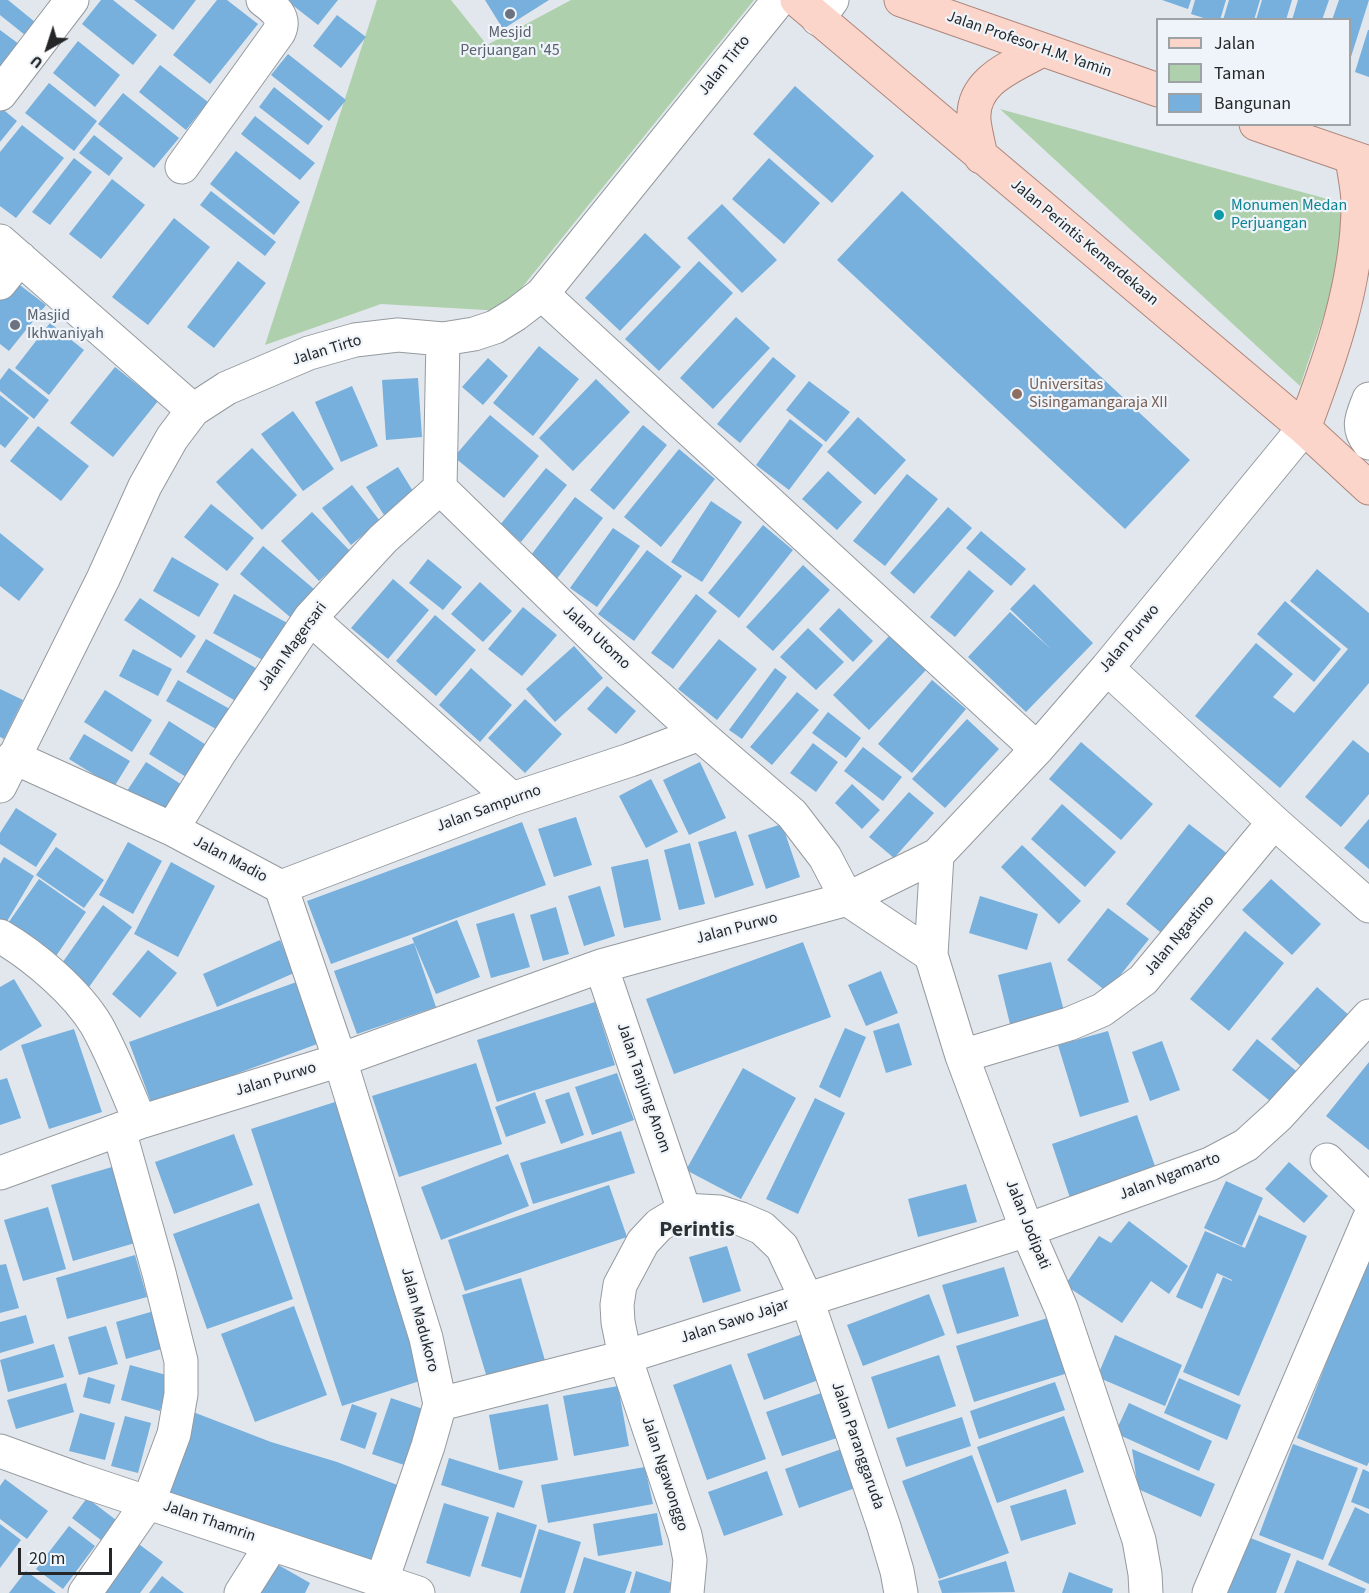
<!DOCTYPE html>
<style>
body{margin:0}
#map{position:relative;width:1369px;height:1593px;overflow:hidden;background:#e1e7ec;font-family:"Source Sans 3",sans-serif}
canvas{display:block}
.legend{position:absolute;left:1156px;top:18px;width:195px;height:108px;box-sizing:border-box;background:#eef4f9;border:2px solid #9da2a5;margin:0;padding:8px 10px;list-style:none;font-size:18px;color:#242628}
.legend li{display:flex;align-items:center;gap:12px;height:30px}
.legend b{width:30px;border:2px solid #9da2a5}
.north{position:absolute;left:18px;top:18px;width:60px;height:60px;-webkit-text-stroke:4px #eef4f9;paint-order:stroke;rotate:219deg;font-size:16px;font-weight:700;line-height:24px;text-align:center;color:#242628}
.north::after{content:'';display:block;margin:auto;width:21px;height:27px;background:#242628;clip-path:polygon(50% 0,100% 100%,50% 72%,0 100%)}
.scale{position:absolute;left:18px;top:1548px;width:94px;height:27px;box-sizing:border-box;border:3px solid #242628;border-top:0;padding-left:8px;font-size:18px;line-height:21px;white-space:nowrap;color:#242628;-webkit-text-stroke:4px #eef4f9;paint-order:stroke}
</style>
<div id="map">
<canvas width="1369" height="1593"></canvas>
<ul class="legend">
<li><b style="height:8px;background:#fcd5ca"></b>Jalan</li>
<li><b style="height:16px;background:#afd0ac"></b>Taman</li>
<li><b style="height:16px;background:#77afdd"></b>Bangunan</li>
</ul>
<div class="north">U</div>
<div class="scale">20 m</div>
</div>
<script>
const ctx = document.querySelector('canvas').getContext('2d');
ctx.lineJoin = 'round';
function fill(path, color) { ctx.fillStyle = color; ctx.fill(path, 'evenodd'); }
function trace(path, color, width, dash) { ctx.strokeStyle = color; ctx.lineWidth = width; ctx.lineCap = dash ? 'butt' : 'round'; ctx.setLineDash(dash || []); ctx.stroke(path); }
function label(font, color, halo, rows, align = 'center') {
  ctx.font = font + ' "Source Sans 3",sans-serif'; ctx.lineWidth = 4.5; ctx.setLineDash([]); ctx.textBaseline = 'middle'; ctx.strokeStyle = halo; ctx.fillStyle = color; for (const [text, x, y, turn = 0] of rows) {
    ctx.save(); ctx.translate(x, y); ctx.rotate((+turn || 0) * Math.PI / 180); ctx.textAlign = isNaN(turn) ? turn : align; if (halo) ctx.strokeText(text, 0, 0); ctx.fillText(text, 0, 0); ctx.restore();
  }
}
fill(new Path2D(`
 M377,0H451L487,45L571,0H754L503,311L381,304L265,345Z
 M1000,109L1360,208L1300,386Z`), '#afd0ac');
fill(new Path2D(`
 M0,0H8L35,22L25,35L0,15Z
 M101,0H113L157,35L133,65L82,24Z
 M134,0H196L173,30Z
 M217,0H227L258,24L210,84L173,55Z
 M286,0H338L318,25Z
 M485,0H549L503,29Z
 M1162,0H1191L1188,9Z
 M1195,0H1226L1220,20H1210L1191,14Z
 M1229,0H1260L1254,20H1223Z
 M1262,0H1292L1286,20H1256Z
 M1298,0H1329L1322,20H1292Z
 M1339,0H1369L1350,60V20H1332Z
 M337,15L366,37L341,68L313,46Z
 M0,30L23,47L0,76Z
 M1368,30H1369V77L1355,72Z
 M78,41L120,75L95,107L53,73Z
 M288,54L346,100L329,121L271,75Z
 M160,65L208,102L186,130L139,92Z
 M49,83L97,121L74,151L25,113Z
 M795,86L874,156L832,203L753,134Z
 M274,87L323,126L308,145L259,107Z
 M123,93L179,138L154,168L98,124Z
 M0,107L17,121L0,142Z
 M255,116L315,163L300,180L241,134Z
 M22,125L64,158L16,218L0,206V152Z
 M94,135L123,158L109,176L79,153Z
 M236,151L300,202L274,235L210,184Z
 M74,158L92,172L50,225L32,212Z
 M769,158L820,203L784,244L732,199Z
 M112,179L145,205L101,259L69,234Z
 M211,191L276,242L265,256L200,205Z
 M902,191L1190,460L1125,529L837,260Z
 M722,204L777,260L742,293L687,238Z
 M174,218L210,247L148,325L112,297Z
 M645,233L681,267L620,331L585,298Z
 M238,261L266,283L214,348L187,327Z
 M699,261L733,293L659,371L625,339Z
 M12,279L46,305L9,351L0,344V294Z
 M736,317L770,348L713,409L680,378Z
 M50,323L84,350L49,395L15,368Z
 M539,346L579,379L533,436L493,403Z
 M773,357L796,376L740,443L717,424Z
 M488,358L508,376L483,405L462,387Z
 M115,367L158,401L113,457L70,423Z
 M9,368L49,400L34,419L0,391V380Z
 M418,378L422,437L386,440L382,380Z
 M596,379L630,412L573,471L539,438Z
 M809,381L850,412L826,442L786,410Z
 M352,386L378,446L341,462L315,402Z
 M0,395L29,418L5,448L0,444Z
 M293,411L334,469L303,491L261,434Z
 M490,415L539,456L504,498L454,457Z
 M858,417L906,460L875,495L827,452Z
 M790,419L823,445L789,490L756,465Z
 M643,425L667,445L614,510L590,490Z
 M38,426L89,466L61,501L10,461Z
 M252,448L297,495L262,530L216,482Z
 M679,449L715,479L661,547L624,517Z
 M398,467L416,496L384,515L366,487Z
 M546,468L567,485L521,542L500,525Z
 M828,471L862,502L837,530L802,499Z
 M907,474L938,499L885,566L853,541Z
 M352,485L380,521L351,545L322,508Z
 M575,497L603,518L556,580L528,559Z
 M711,501L742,522L702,582L671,562Z
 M211,504L254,538L227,571L184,537Z
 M948,507L972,528L914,594L890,573Z
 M312,512L351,552L319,581L281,541Z
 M763,525L793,550L739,618L708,593Z
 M613,528L640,546L597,607L570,588Z
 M981,531L1026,569L1011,586L966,548Z
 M0,533L44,569L19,601L0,586Z
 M263,546L314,589L290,617L240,574Z
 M647,550L682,576L634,641L598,614Z
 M172,557L219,584L199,617L153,591Z
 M428,559L462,587L443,610L409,583Z
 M803,565L830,590L773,651L746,627Z
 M1317,569L1369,613V683L1280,788L1195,716L1256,643L1293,674L1273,697L1294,713L1348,649L1290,601Z
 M969,570L994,591L955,637L930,617Z
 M393,579L429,610L388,659L351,628Z
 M480,582L512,611L483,642L451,614Z
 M1034,584L1093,643L1026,712L968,657L1010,612L1052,650L1010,609Z
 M234,594L291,625L270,664L213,633Z
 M696,594L717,611L673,669L651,653Z
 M140,598L196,636L181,658L124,620Z
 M1285,601L1341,649L1314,682L1257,634Z
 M523,607L557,635L522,676L488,649Z
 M839,608L873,641L853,662L819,629Z
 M435,615L476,650L436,696L396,661Z
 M808,628L844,662L816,690L780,657Z
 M890,635L926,670L869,730L833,695Z
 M206,639L266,674L246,707L186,672Z
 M719,639L757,669L717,720L678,689Z
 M574,646L603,678L555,722L526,689Z
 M133,649L172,669L158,696L119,676Z
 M471,668L512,705L480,742L439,705Z
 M775,668L787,677L742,739L729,730Z
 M178,680L237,713L225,734L166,701Z
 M932,680L966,709L912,773L878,744Z
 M607,686L636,711L616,734L587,709Z
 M0,689L23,700L4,739L0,737Z
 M105,690L152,720L132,752L84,722Z
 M797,692L819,710L772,765L750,747Z
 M525,699L562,734L525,773L488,738Z
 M828,712L861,738L846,758L812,733Z
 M967,719L999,749L945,808L912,779Z
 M169,721L211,748L191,780L149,754Z
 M84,734L130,761L114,787L69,759Z
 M1353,740L1369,753V794L1341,827L1305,797Z
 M1081,742L1153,804L1121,840L1049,779Z
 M813,743L838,762L816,792L790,773Z
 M863,747L902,777L883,801L844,771Z
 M146,762L184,786L165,816L127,791Z
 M700,762L726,818L689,835L663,780Z
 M651,779L678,832L646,848L619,796Z
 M852,784L880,810L862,829L835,803Z
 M909,792L934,813L894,858L869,837Z
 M1062,804L1116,852L1085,887L1031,839Z
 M16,808L57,834L36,867L0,844V833Z
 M576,817L592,865L554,877L538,829Z
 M1369,819V869L1344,848Z
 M522,822L546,885L331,964L307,901Z
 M782,824L800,877L766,889L748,835Z
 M1189,824L1229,855L1165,936L1126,904Z
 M736,831L754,885L715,898L698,842Z
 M128,842L162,861L133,914L99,895Z
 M690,843L705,904L679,910L664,850Z
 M1022,845L1081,901L1059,924L1001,867Z
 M56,847L104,880L84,908L36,875Z
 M4,857L34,876L6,923L0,919V864Z
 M648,859L661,920L624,928L611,867Z
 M171,862L215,886L178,957L134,934Z
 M39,879L86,912L54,959L6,926Z
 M1271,879L1321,924L1292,955L1242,910Z
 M600,886L615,936L584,946L568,896Z
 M980,896L1038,914L1027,950L969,933Z
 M103,905L132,927L89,987L60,966Z
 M556,907L569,954L543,961L530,915Z
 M1108,908L1149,939L1107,992L1067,960Z
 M514,913L530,967L491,978L476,924Z
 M457,920L480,977L436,994L412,938Z
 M1245,931L1284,963L1229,1031L1190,999Z
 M280,940L294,973L217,1007L203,974Z
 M803,942L831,1017L674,1074L646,999Z
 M414,943L436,1007L357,1034L334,971Z
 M148,950L177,973L140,1018L112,994Z
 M1051,962L1064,1011L1010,1024L998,975Z
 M881,971L898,1013L866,1026L848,985Z
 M14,979L42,1026L0,1051V987Z
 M305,979L328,1040L152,1105L129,1042Z
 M1317,987L1351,1017L1305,1070L1271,1039Z
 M595,1002L615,1065L497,1102L477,1040Z
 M899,1023L912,1065L886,1073L873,1031Z
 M845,1028L866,1037L840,1098L819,1087Z
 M74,1029L102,1112L49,1129L21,1045Z
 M1108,1031L1129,1102L1080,1117L1058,1045Z
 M1257,1039L1300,1074L1275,1105L1232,1070Z
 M1162,1041L1180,1090L1150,1101L1132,1052Z
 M1369,1062V1150L1326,1116Z
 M476,1063L502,1144L399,1177L372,1096Z
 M743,1068L796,1098L741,1199L686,1170Z
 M617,1073L634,1120L592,1135L575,1087Z
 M7,1078L21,1118L0,1125V1080Z
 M535,1092L546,1123L506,1137L495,1107Z
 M569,1092L584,1135L561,1144L545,1100Z
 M815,1098L845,1113L798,1214L766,1199Z
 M338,1101L429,1378L342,1406L251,1129Z
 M1137,1115L1156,1169L1070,1198L1052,1144Z
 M621,1131L635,1173L533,1204L520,1163Z
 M234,1134L253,1185L174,1214L155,1162Z
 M508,1154L529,1206L441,1240L421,1187Z
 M1289,1162L1328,1196L1304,1223L1265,1189Z
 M112,1167L135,1243L73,1261L51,1185Z
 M1226,1181L1263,1198L1242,1246L1204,1228Z
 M966,1184L977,1222L918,1237L908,1199Z
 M609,1185L627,1237L465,1291L448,1240Z
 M259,1203L293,1299L207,1329L173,1234Z
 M48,1207L66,1269L23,1281L4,1220Z
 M1259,1215L1307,1236L1239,1396L1183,1372L1223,1277L1232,1281V1280L1217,1273L1202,1309L1176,1297L1205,1231L1245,1248Z
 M1129,1221L1188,1266L1169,1294L1151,1281L1122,1323L1065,1285L1099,1236L1111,1243Z
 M727,1246L741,1291L703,1303L689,1257Z
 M135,1255L147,1297L67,1319L56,1278Z
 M1367,1258H1369V1462L1367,1466L1297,1438Z
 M6,1264L19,1308L0,1313V1265Z
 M1004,1267L1019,1316L957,1334L942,1285Z
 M521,1278L546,1364L488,1381L462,1295Z
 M929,1294L945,1335L863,1366L847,1325Z
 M294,1306L327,1395L255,1422L221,1334Z
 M154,1311L165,1348L126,1359L116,1322Z
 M26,1315L34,1343L0,1353V1322Z
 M1051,1317L1068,1373L974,1402L956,1346Z
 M106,1326L118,1364L79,1375L68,1337Z
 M808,1332L824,1378L764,1400L747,1354Z
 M1115,1335L1182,1365L1165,1406L1097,1377Z
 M54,1344L64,1377L8,1392L0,1360Z
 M939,1355L956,1406L888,1429L871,1377Z
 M731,1364L766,1459L707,1480L673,1385Z
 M130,1365L170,1376L160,1411L121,1400Z
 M88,1377L115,1385L110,1404L83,1397Z
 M1179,1378L1241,1405L1227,1440L1164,1413Z
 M1055,1382L1065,1410L979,1439L970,1411Z
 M66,1383L74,1412L16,1429L7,1400Z
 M618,1386L629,1446L574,1456L563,1396Z
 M827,1391L843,1436L782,1456L766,1412Z
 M391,1398L426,1410L407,1466L372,1454Z
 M1129,1403L1212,1441L1199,1471L1115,1433Z
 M352,1404L377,1413L365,1449L340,1440Z
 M548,1404L558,1460L499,1470L489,1415Z
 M193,1412L271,1442L337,1462L400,1486L368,1570L161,1496Z
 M80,1413L115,1423L105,1460L69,1451Z
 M125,1416L151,1423L138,1473L111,1466Z
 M1064,1416L1084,1472L997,1503L977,1447Z
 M962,1417L971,1446L906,1467L896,1438Z
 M1293,1444L1358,1468L1323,1560L1259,1535Z
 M847,1447L861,1486L799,1508L785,1469Z
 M1132,1449L1215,1484L1201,1517L1138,1489Z
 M972,1455L1009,1553L939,1579L902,1481Z
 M449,1458L523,1481L514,1508L441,1485Z
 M645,1467L653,1504L548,1523L541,1485Z
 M1363,1469L1369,1472V1509L1351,1502Z
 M767,1471L783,1515L724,1536L708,1492Z
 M5,1479L48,1511L27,1539L0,1519V1486Z
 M1066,1489L1076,1524L1021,1541L1010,1506Z
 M87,1498L116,1520L101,1540L72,1518Z
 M444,1503L489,1517L470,1577L426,1563Z
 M1355,1507L1369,1514V1584L1328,1565Z
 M497,1512L537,1525L521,1578L481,1566Z
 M657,1513L663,1545L598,1556L593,1524Z
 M0,1524L21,1540L0,1568Z
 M69,1526L95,1546L63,1589L36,1569Z
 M539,1529L581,1542L565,1593H520Z
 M1248,1537L1291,1554L1276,1593H1227Z
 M136,1542L163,1562L140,1593H97Z
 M584,1557L632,1572L625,1593H573Z
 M1297,1560L1366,1589L1364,1593H1284Z
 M1006,1561L1015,1592L942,1593L938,1581Z
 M275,1563L310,1583L305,1593H257Z
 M26,1571L56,1593H9Z
 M636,1571L672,1583L669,1593H630Z
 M1069,1572L1113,1589L1112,1593H1062Z
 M162,1576L184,1593H149Z`), '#77afdd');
const minor = new Path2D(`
 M818,19L832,0
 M0,94L72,0
 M182,167L279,32C286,17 274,8 263,0
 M0,241L193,410
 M0,283L20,258
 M542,294L1037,749
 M443,339L440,488L593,637L699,734L792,814L825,857L847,899L931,955
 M1369,399C1362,417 1356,427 1369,443
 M310,618L512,799
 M1107,668L1274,822L1369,906
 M13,757L172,829L281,887L340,1060L426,1338L440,1404L428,1446L382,1580
 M0,786L103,579L145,486L172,438L193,410L227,388L309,353L355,340L398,335L443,339L474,334L495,327L516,314L542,294L779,0
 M172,829L220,752L310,618L383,539L440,488
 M937,855L931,955L962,1056L1027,1230L1061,1308L1139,1540L1145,1574L1146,1593
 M281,887L512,799L630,760L699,734
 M0,936C34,956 77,992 97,1026C114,1057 127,1090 140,1122
 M601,966L684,1210
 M962,1056L1069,1024L1102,1010L1143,980L1274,822
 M1327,1160L1369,1201
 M0,1173L140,1122L340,1060L601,966L847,899L937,855L1037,749L1107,668L1304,428
 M440,1404L625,1357L1027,1230L1210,1164L1246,1145L1279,1115L1369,1016
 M0,1451L80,1480L418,1593
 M85,1593L149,1501L174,1434L181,1394V1361L159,1273L119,1130
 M241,1593L272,1544
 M687,1593L690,1560L685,1535L625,1357L618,1322L617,1305L620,1285L643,1242L659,1225L684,1210L719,1212L741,1219L762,1228L782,1247L807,1300L884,1527L897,1571L901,1593
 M1209,1593L1369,1219`);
const major = new Path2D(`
 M797,0L1304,428L1369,488
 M901,0L1158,90
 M1256,124L1369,163
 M981,157C979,145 975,132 974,120C971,80 1014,66 1042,50
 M1304,428C1331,357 1358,281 1358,204C1358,189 1354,173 1352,158`);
trace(minor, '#959a9f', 35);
trace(major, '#af867b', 35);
trace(minor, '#fff', 33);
trace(major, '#fcd5ca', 33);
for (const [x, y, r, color] of [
 [510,14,6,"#6b7280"],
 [1219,215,6,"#0f9aa8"],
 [15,325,6,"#6b7280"],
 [1017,394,6,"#8d6e63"]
]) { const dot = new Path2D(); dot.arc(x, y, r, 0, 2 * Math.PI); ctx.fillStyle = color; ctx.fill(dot); trace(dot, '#eef4f9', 2); }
label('16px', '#5b616d', '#eef4f9', [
 ["Mesjid",510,33],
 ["Perjuangan '45",510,51],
 ["Masjid",27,316,"left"],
 ["Ikhwaniyah",27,334,"left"]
]);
label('16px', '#242628', '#eef4f9', [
 ["Jalan Profesor H.M. Yamin",1029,45,19],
 ["Jalan Tirto",725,66,-51],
 ["Jalan Perintis Kemerdekaan",1084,243,40],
 ["Jalan Tirto",327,351,-17],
 ["Jalan Utomo",596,638,43],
 ["Jalan Purwo",1130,639,-50],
 ["Jalan Magersari",293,647,-54],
 ["Jalan Sampurno",489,809,-20],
 ["Jalan Madio",230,860,28],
 ["Jalan Purwo",737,929,-15],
 ["Jalan Ngastino",1180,936,-50],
 ["Jalan Purwo",276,1080,-17],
 ["Jalan Tanjung Anom",643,1088,71],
 ["Jalan Ngamarto",1170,1177,-21],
 ["Jalan Jodipati",1027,1225,68],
 ["Jalan Madukoro",419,1320,75],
 ["Jalan Sawo Jajar",735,1322,-18],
 ["Jalan Paranggaruda",857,1446,71],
 ["Jalan Ngawonggo",664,1474,72],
 ["Jalan Thamrin",209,1522,19]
]);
label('16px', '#0d838f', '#eef4f9', [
 ["Monumen Medan",1231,206],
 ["Perjuangan",1231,224]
], 'left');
label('16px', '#785e54', '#eef4f9', [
 ["Universitas",1029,385],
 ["Sisingamangaraja XII",1029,403]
], 'left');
label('bold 22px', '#2c3134', '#eef4f9', [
 ["Perintis",697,1231]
]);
</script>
